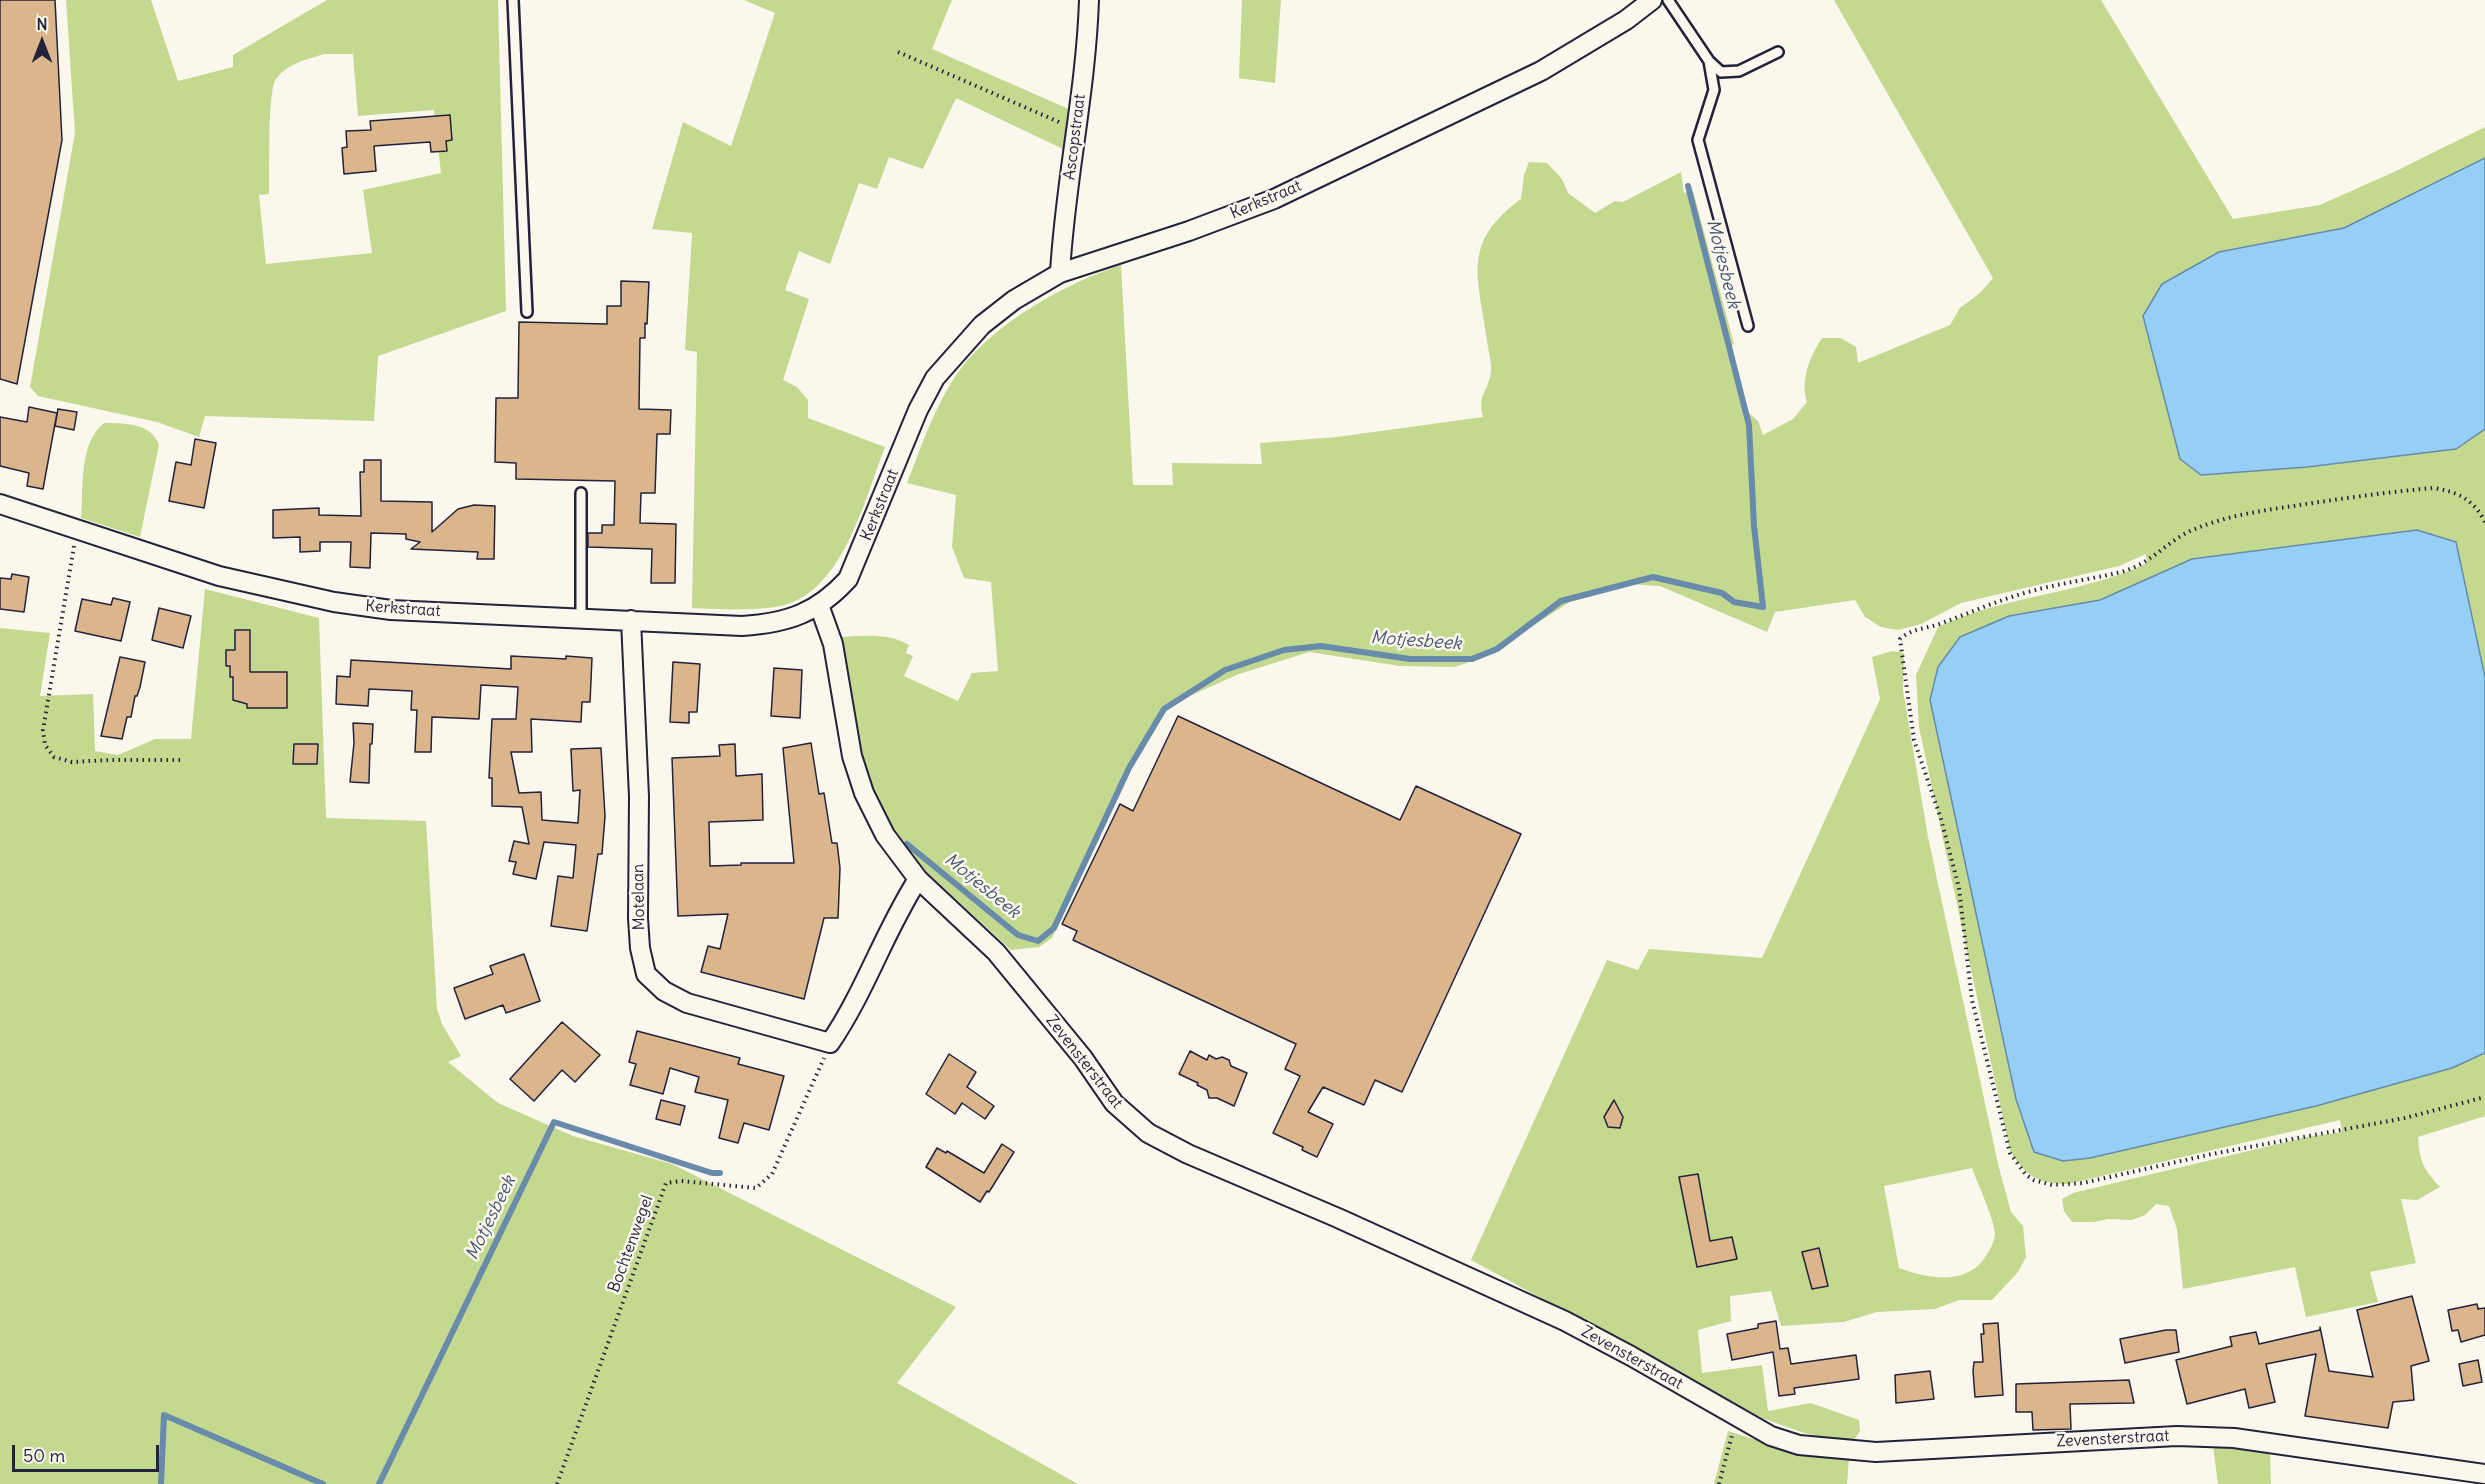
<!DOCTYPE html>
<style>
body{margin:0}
#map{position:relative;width:2485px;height:1484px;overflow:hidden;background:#fbf7ec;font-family:Delius,sans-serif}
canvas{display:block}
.north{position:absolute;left:12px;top:12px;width:60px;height:60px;-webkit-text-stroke:4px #fbf7ec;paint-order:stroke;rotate:0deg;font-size:16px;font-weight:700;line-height:24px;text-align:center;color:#22223b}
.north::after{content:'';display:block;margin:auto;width:21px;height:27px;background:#22223b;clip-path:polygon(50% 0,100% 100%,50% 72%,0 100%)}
.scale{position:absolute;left:12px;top:1445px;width:147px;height:27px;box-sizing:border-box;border:3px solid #22223b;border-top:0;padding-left:8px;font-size:18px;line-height:21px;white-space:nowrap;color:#22223b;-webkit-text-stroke:4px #fbf7ec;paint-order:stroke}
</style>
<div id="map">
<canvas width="2485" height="1484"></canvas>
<div class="north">N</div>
<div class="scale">50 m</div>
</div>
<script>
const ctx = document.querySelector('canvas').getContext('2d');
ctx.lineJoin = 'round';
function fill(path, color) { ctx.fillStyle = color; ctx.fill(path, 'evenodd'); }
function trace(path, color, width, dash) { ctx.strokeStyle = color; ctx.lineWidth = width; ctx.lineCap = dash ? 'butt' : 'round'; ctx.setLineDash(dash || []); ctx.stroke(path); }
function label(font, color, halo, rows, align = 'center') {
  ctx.font = font + ' Delius,sans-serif'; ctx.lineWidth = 5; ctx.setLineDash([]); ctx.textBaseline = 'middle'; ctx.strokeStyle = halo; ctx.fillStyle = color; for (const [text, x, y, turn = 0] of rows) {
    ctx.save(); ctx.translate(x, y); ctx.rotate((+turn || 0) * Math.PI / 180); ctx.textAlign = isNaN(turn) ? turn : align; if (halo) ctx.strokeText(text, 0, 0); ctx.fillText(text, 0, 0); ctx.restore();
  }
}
fill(new Path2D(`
 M66,0H151L178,81L233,67V55L327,0H498L506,311L378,356L374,421L205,416L199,437L157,422L38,396L30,387L75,133ZM324,54H353L358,116L434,110L441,173L363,190L372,253L266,264L259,195L269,194C270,174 267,92 276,79C288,63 306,60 324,54Z
 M744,0H952L932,49L1071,110L1063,149L956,98L923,169L889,157L877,189L859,183L830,264L799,251L785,290L809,299L783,380L797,387L808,400V418L885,447C864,500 842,598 775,607C748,611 719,609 692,608L697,352L685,350L692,233L652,229L683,122L731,146L775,13Z
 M1242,0H1281L1275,83L1239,78Z
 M1834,0H2101L2233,219L2320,205L2396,171L2485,127V158L2344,228L2219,252L2307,467L2456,449L2485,429V677L2456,542L2192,559L2100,600L2009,616L1930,700L2016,1099L2034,1152L2090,1158L2316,1106L2452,1068L2485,1053V1116L2418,1137C2420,1162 2423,1169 2440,1187L2417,1200L2401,1199L2416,1263L2370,1272L2378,1302L2306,1317L2295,1267L2183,1289L2177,1229L2169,1206L2156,1204L2145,1215L2132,1220L2108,1219L2094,1222H2072L2064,1211L2062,1199L2073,1193L2307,1137L2342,1132L2340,1120L2068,1184C2038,1184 2026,1176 2010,1151L1919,727L1916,675L1938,627C2004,595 2081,595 2147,563L2146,554L2119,566L1961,603L1921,624L1898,630L1881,627L1865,617L1855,600L1775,612L1767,632L1660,586L1627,584L1587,591L1484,657L1455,667L1400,666L1309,652L1239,674L1192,695L1167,710L1141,748L1052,938L1039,947L1011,950L920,866L882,818L862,776L838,637C862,636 888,632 909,645L906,653L913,656L904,676L958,701L972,673L998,671L991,582L964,578L952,547L956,495L907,483C922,445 935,405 959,371C994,323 1066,283 1121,265L1133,485H1173L1172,463L1262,464L1260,443L1337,437L1483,417C1477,393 1488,393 1491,372C1492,363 1488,350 1487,340C1478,275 1461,243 1521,199L1524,175L1529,162L1547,163L1562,179L1568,193L1595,213L1615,201L1623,202L1681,172L1684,193L1693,191L1734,344L1728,348L1748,412L1758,421L1763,435L1793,419L1807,402C1800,379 1810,357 1822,338H1841L1856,347L1858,363L1950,325L1960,308L1980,293L1993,278Z
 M104,423C125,423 151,423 159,445L140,537L81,518C84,488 78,444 104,423Z
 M205,589L319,618L326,818L426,821L437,1009L442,1024L461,1056L448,1062L498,1103L573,1136L672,1164L956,1307L897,1383L1078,1484H0V628L50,633L40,696L93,694L95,751L118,755L155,739H191Z
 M1892,651L1904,653L1903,690L1928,837L1998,1164L2011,1212L2023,1226L2026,1257L2018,1272L1992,1300H1959L1935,1309L1877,1312L1844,1322L1781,1326L1771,1291L1730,1296L1731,1321L1698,1330L1702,1373L1762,1365L1768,1411L1811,1403L1859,1420L1860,1431L1852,1443L1804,1433L1762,1418L1471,1260L1607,960L1638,970L1649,949L1762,958L1880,699L1872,657ZM1972,1168C1977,1182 1995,1221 1995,1234C1994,1244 1989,1251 1984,1259C1964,1286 1926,1278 1899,1268L1884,1186Z
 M1728,1431L1807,1456L1849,1458L1847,1484H1714Z
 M2213,1446L2270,1453L2271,1484H2218Z`), '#c2d98f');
const water = new Path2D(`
 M2485,158V429L2456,449L2307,467L2201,475L2180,459L2143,316L2162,284L2219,252L2344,228Z
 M2417,530L2456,542L2485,677V1053L2452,1068L2316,1106L2090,1158L2063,1161L2034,1152L2016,1099L1930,700L1938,667L1960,637L2009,616L2100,600L2192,559Z`);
fill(water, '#96cff6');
trace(water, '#688aab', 1.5);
trace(new Path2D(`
 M907,844L1018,935L1038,941L1054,928L1129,768L1164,709L1225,670L1284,650L1321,646L1410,659H1472L1497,649L1561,601L1653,577L1722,593L1734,602L1763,607L1754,526L1749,425L1688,186
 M161,1484L164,1415L323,1484
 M379,1484L554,1122L712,1173H720`), '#688aab', 6);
const building = new Path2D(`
 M0,0H55L62,140L17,384L0,379Z
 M450,115L452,140L446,141L447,151L431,152L430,142L374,146L376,171L344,174L342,148L347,147L346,131L371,130L370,121Z
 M621,281L649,282L647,324L645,323V338H640L639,409L671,410L670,434H657L655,493H641L640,523L676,524L675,583H651L652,549L588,547V533H602V525H614L615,481L516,479V463L495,462L496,398H518L519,322L607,324V306H621Z
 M29,407L57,413L43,489L27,486L29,473L0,466V417L27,422Z
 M58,409L77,412L74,430L55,426Z
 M195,439L216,443L204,508L169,501L176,462L191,465Z
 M364,460H381V501L432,502V532L458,509L474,505L495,506L494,559H477L478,552L411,549L420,542L406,539V534L371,533L370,568L350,567L351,542H320V551L300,552V537L273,538V510L319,508V515L361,516L360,472H364Z
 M12,574L29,577L24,612L0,609V578L11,579Z
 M113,598L130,602L121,641L75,631L82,599L111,605Z
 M159,608L191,616L183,648L152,640Z
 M235,630H250V672H287V708H247V704L233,700V677H230V666H226V650H235Z
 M511,656L566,659V656L592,658L590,702H582L581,722L531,719L532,752H511L519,793L541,792L542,820L578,823L580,790L573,791L571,749L601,748L605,816L602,854H598L587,931L551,926L558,876L573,878L576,845L544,842L536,879L513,874L516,862L509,861L514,841L529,844L522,807L492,806V778H489L492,719H516L518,687L481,685L479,719L432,717L431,752H415L417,710H411L412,691L369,689L368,706L336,704L337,676L350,677L351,660L511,669Z
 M120,657L145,662L140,687L137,696H135L131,717H127L122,739L101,736Z
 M673,662L700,664L697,712H689V723L670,722Z
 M774,668L802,670L800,718L771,716Z
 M1178,716L1400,820L1416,786L1521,834L1402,1092L1375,1080L1364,1105L1323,1087L1308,1112L1333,1124L1317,1157L1302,1150L1303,1147L1273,1133L1300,1076L1285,1069L1296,1044L1073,940L1077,931L1062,924L1120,804L1133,811Z
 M353,723L373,724L372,744H370L369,783L350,782L354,743Z
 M811,743L819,794L824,793L832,843H837L840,868L838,918H824L804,999L701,972L708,946L720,949L728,914L678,916L672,758L720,756L719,745L735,744L736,776L762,774L763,820L709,822L710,866L741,865V863H794L783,748Z
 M294,744H318L317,764H293Z
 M524,954L540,1001L506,1013L503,1005L465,1019L454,988L493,974L490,966Z
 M562,1022L600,1055L575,1082L562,1070L534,1101L510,1079Z
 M637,1031L740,1058L738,1064L784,1076L769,1130L744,1123L738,1143L719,1138L728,1100L695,1092L699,1077L670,1068L663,1094L630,1085L636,1064L629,1062Z
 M1190,1051L1207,1060L1209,1055L1216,1059L1222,1057L1229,1060L1231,1066L1247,1073L1234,1106L1217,1098H1209L1207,1090L1197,1085L1198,1083L1179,1074Z
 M949,1054L976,1072L967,1087L994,1106L985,1119L962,1103L955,1114L926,1094Z
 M661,1100L685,1106L680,1125L656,1119Z
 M1614,1100L1623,1117L1620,1128L1608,1127L1604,1117Z
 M1002,1144L1014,1152L989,1192L987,1191L980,1202L926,1167L937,1148L946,1153L947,1151L984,1173Z
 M1698,1174L1710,1241L1732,1237L1737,1259L1697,1267L1679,1177Z
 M1819,1248L1828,1286L1812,1289L1802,1252Z
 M2412,1296L2429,1361L2411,1366L2414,1400L2393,1402L2388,1428L2305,1416L2316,1354L2266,1364L2275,1402L2249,1408L2245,1389L2187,1404L2176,1360L2232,1346L2230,1337L2256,1332L2259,1344L2320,1330V1327L2329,1371L2373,1377L2357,1310Z
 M2477,1304L2478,1309L2485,1308V1335L2461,1342L2458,1330L2452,1331L2448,1310Z
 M1776,1321L1780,1349L1788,1348L1791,1364L1856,1355L1859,1379L1794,1388L1795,1394L1779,1396L1773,1352L1732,1360L1727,1334L1758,1328V1324Z
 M1998,1323L2003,1395L1975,1397L1973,1371L1974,1362H1983L1981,1334H1984L1983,1324Z
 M2166,1330H2176L2179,1352L2125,1363L2120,1339Z
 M2478,1360L2482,1382L2463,1386L2459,1364Z
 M1930,1371L1934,1399L1896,1403L1895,1375Z
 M2129,1380L2134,1403L2070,1404L2071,1429L2033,1430L2032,1412H2016V1384Z`);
fill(building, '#dbb68c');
trace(building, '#22223b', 1.5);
const service = new Path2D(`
 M513,0L527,312
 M1668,0L1709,61L1714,90L1698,140L1748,326
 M1709,61L1721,72L1739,71L1778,52
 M581,493V618`);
const minor = new Path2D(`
 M1060,273C1065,182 1086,92 1089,0
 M0,504L219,576L334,602L391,610L742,626C788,623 817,613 848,579L918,410L935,378L982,325L1014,300L1060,273L1189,231L1274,199L1541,71L1626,20L1652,0
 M819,605L833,644L852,756L864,793L885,835L918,879L996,952L1083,1058L1114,1103L1148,1133L1188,1154L1338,1218L1565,1321L1631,1356L1771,1436L1799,1445L1876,1452L2177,1436L2234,1438L2485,1474
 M631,620L639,797L638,918L640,948L646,974L664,991L687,1003L830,1043C865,992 884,932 918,879`);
trace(service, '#22223b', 14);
trace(minor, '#22223b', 22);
trace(new Path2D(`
 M898,52L1059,122
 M2485,522C2474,500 2457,491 2433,488C2386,492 2339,499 2293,506C2260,511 2226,516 2195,529C2167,540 2152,564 2121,572C2092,579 2061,583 2032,591C2001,599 1972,612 1942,623C1927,629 1912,628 1900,639L1914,740L1941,819L1959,888L1972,1000L2010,1153L2026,1175L2034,1180L2052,1185L2083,1183L2212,1154L2405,1118L2485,1097
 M74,546L43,730L45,745L54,757L72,762L109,760H184
 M557,1484L666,1183L681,1181L756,1188L772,1174L824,1058
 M1719,1484L1732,1435`), '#22223b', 4, [1.5, 4.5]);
trace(service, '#fbf7ec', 9);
trace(minor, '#fbf7ec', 18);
label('16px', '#22223b', '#fbf7ec', [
 ["Ascopstraat",1075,137,-83],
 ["Kerkstraat",1266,200,-23],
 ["Kerkstraat",880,505,-68],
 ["Kerkstraat",403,609,4],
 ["Motelaan",639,897,-91],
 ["Zevensterstraat",1084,1062,52],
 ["Bochtenwegel",631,1244,-70],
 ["Zevensterstraat",1632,1358,29],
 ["Zevensterstraat",2113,1439,-3]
]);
label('italic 18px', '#455673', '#fbf7ec', [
 ["Motjesbeek",1723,264,76],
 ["Motjesbeek",1416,641,4],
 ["Motjesbeek",982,886,39],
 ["Motjesbeek",491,1218,-64]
]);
</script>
